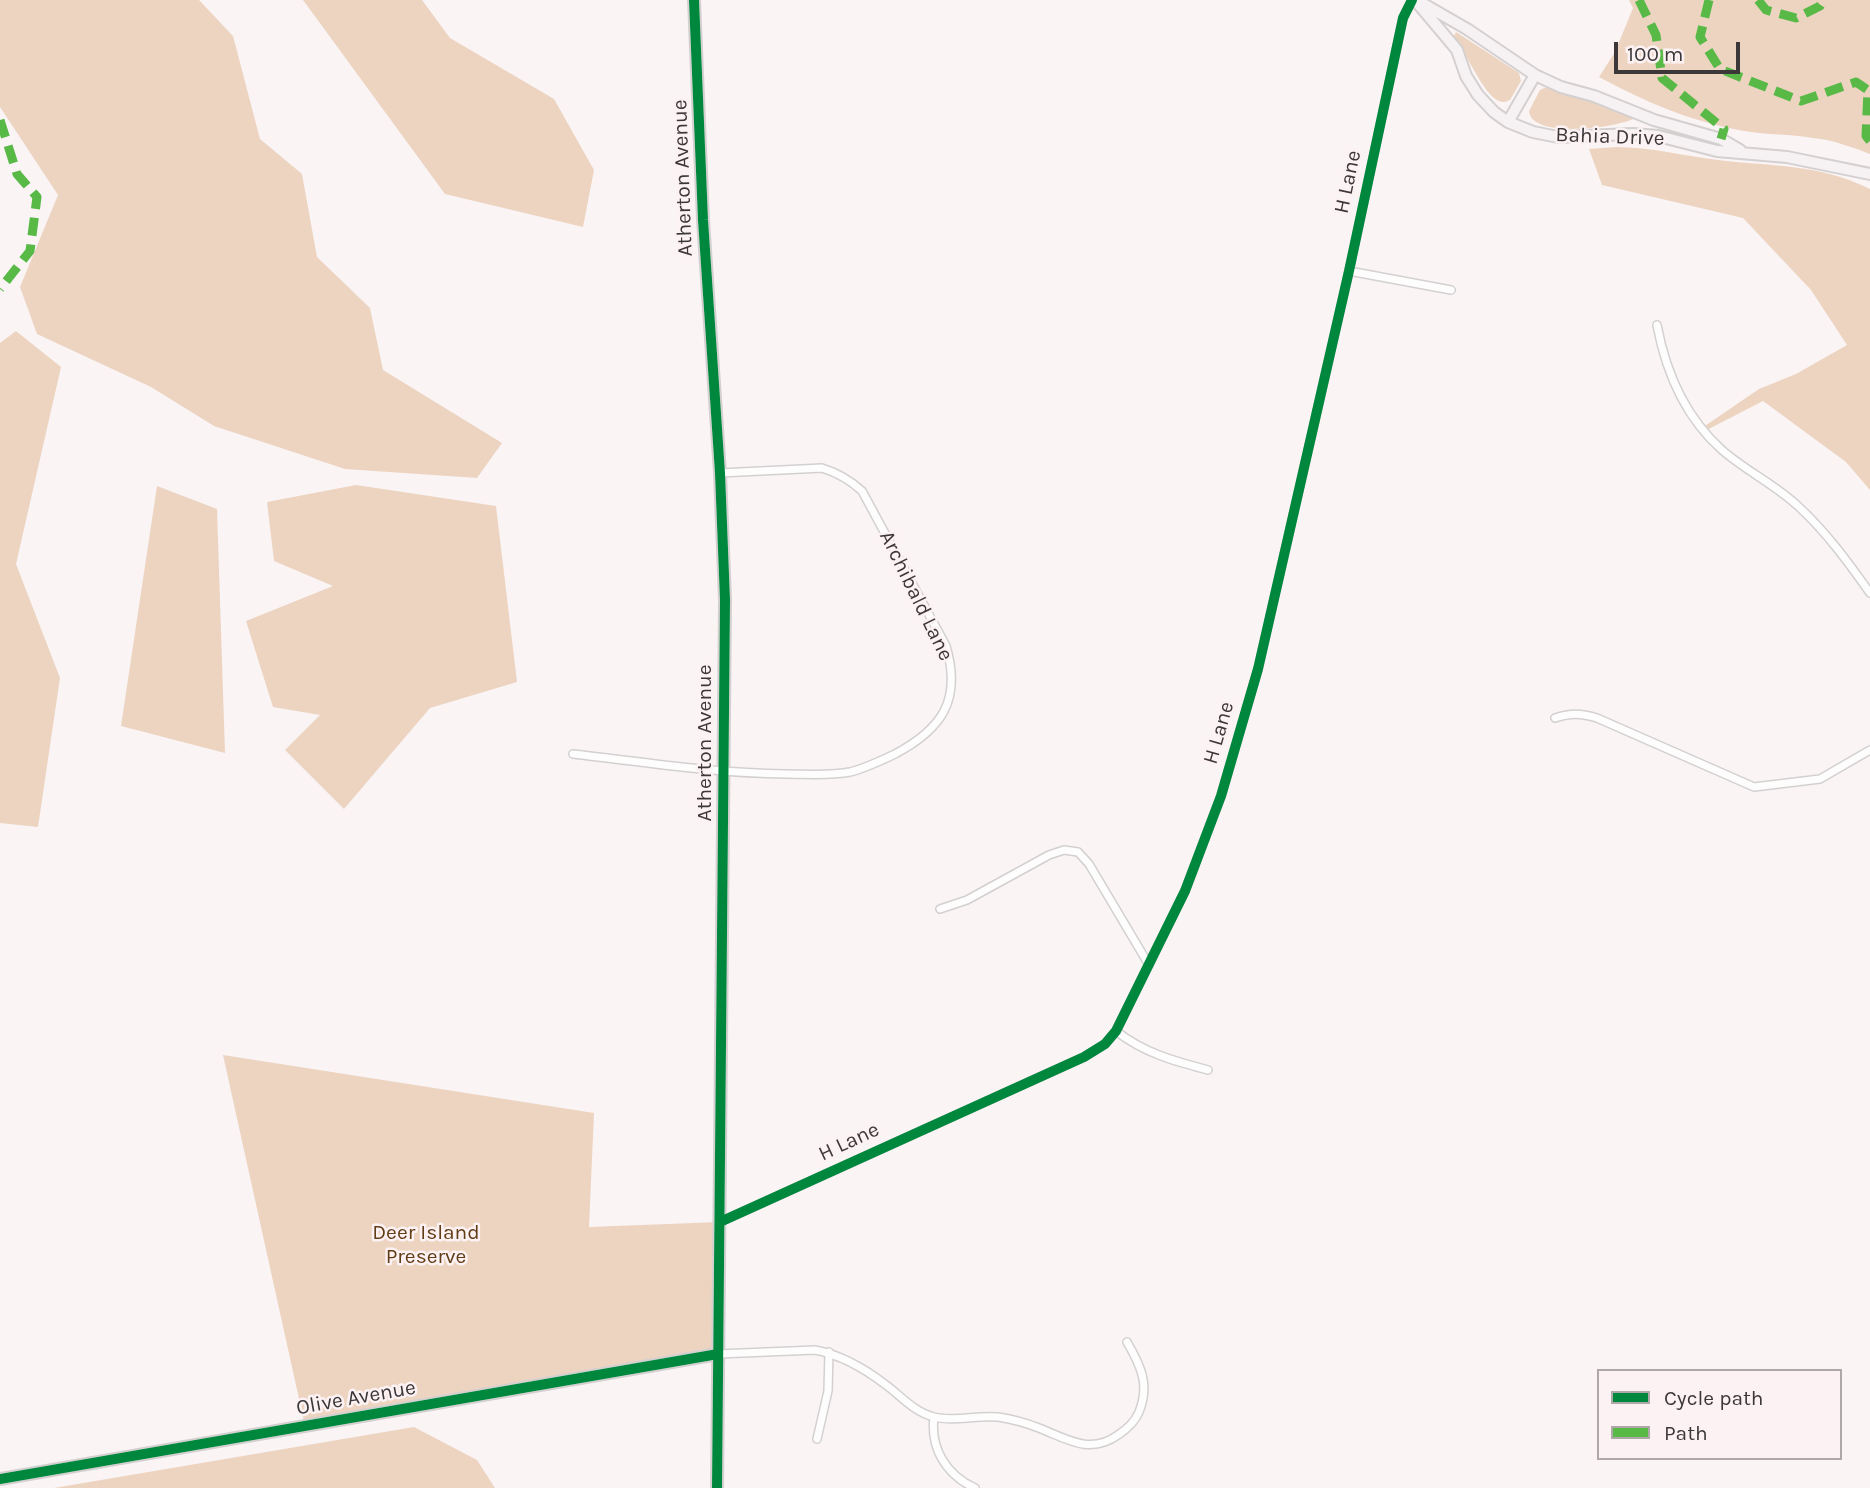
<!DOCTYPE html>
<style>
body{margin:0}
#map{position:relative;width:1870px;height:1488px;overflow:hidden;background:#faf4f5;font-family:Karla,sans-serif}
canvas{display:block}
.legend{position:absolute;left:1597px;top:1369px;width:245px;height:91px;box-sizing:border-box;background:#fcf2f3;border:2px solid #afa8a9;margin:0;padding:9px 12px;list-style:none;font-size:21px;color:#3c3839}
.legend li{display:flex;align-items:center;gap:14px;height:35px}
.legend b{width:35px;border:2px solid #afa8a9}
.scale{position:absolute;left:1614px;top:42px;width:126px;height:32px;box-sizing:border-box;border:4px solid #3c3839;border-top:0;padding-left:9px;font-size:21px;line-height:24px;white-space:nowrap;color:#3c3839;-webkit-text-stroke:5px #fcf2f3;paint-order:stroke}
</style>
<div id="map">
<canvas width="1870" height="1488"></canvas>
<ul class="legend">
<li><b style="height:9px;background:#00873e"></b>Cycle path</li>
<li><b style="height:9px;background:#58b947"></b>Path</li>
</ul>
<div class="scale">100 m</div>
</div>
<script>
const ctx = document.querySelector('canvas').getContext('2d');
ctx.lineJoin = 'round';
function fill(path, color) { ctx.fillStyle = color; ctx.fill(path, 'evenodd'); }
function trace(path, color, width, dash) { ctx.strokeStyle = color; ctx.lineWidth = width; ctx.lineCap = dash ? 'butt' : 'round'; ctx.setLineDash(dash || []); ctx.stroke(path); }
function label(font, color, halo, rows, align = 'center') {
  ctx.font = font + ' Karla,sans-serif'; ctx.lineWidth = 5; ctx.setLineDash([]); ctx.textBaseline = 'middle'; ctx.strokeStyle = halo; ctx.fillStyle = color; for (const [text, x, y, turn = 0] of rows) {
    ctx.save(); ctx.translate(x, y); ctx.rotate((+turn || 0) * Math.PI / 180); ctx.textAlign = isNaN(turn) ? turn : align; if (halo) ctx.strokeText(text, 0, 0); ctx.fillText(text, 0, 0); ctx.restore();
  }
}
fill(new Path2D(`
 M0,0H199L233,36L260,139L302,174L317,257L370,308L383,370L502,443L477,478L345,469L214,426L151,387L37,334L20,287L58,195L0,107Z
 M303,0H422L450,38L554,99L594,170L583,227L445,194Z
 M1629,0H1870V154C1852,147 1833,140 1813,138C1790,134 1767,135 1744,131C1689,121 1648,103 1599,77L1615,52L1633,8Z
 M1456,32L1519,73L1521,81L1510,100C1505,102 1504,103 1499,101C1484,96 1465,50 1454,36Z
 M1547,87L1590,99L1633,116V119C1615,128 1531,139 1529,111L1540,90Z
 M1616,147C1651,147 1684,156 1718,160C1774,167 1817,163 1870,189V490L1846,462L1763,401L1701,433L1699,430L1759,389L1796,374L1847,345L1811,290L1743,218L1602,185L1589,149Z
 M16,331L61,367L16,564L60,678L38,827L0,823V343Z
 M356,485L496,506L517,682L430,708L344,809L285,750L320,715L273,707L246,621L333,586L274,561L267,502Z
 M157,486L217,509L225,753L121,726Z
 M223,1055L594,1113L589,1227L720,1222L718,1354L305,1426Z
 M414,1427L477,1460L495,1488H54Z`), '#ecd4c1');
const street = new Path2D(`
 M1349,271L1451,290
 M1657,325C1666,373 1685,417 1722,450C1746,471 1776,485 1799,507C1827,533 1848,562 1870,593
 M1555,718C1570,713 1581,713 1597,718L1754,787L1820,779L1870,750
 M573,754C644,762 714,773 786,774C807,774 830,776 850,772C866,768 880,761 895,754C942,729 962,700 946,646L862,491C849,479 838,473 822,468L720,473
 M940,909L967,900L1049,855L1064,850L1078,852L1089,864L1149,965
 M1116,1031C1144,1053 1174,1061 1208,1070
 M720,1222L1084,1057L1105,1044L1116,1031L1185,891L1221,796L1258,669L1349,271L1403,18L1412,0
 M718,1354L815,1350C842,1355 864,1368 886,1385C901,1396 914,1412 934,1417C954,1422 977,1415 998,1417C1012,1419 1026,1423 1039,1428C1067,1439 1090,1455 1118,1435C1127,1429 1135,1422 1139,1412C1150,1385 1141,1366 1127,1342
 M934,1417C930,1448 946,1475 975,1488
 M817,1439L828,1391L829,1352`);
const secondary = new Path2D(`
 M694,0L703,220L720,473L725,600L717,1488
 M1415,0L1457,50L1466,76L1478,95L1494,112L1508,122L1533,132L1558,137L1633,134L1658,136L1717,151L1787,157L1870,174
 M1420,2L1467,29L1535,75L1561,87L1594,96L1654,120L1721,139L1740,150
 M1508,122L1535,75
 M0,1479L718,1354`);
trace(street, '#d4d0d0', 10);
trace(secondary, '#d4d0d0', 14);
trace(street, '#fefdfe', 7);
trace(secondary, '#f6f2f4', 10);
trace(new Path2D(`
 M1639,0L1656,35L1662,78L1724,129L1721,139
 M1709,0L1700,37L1720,69L1801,101L1856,82L1868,90L1866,136L1870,141
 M1758,0L1766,10L1796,18L1820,6L1824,0
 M0,120L17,174L37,197L30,251L0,289`), '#58b947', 9, [18, 9]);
trace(new Path2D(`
 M694,0L703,220L720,473L725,600L717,1488
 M720,1222L1084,1057L1105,1044L1116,1031L1185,891L1221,796L1258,669L1349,271L1403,18L1412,0
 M0,1479L718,1354`), '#00873e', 10);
label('21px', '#3c3839', '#fcf2f3', [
 ["Bahia Drive",1610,137,2],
 ["Atherton Avenue",683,178,-92],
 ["H Lane",1348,182,-78],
 ["Archibald Lane",916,596,64],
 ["H Lane",1219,733,-74],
 ["Atherton Avenue",705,743,-90],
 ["H Lane",849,1142,-25],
 ["Olive Avenue",356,1398,-10]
]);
label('21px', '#623c15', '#fcf2f3', [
 ["Deer Island",426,1233],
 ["Preserve",426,1257]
]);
</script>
